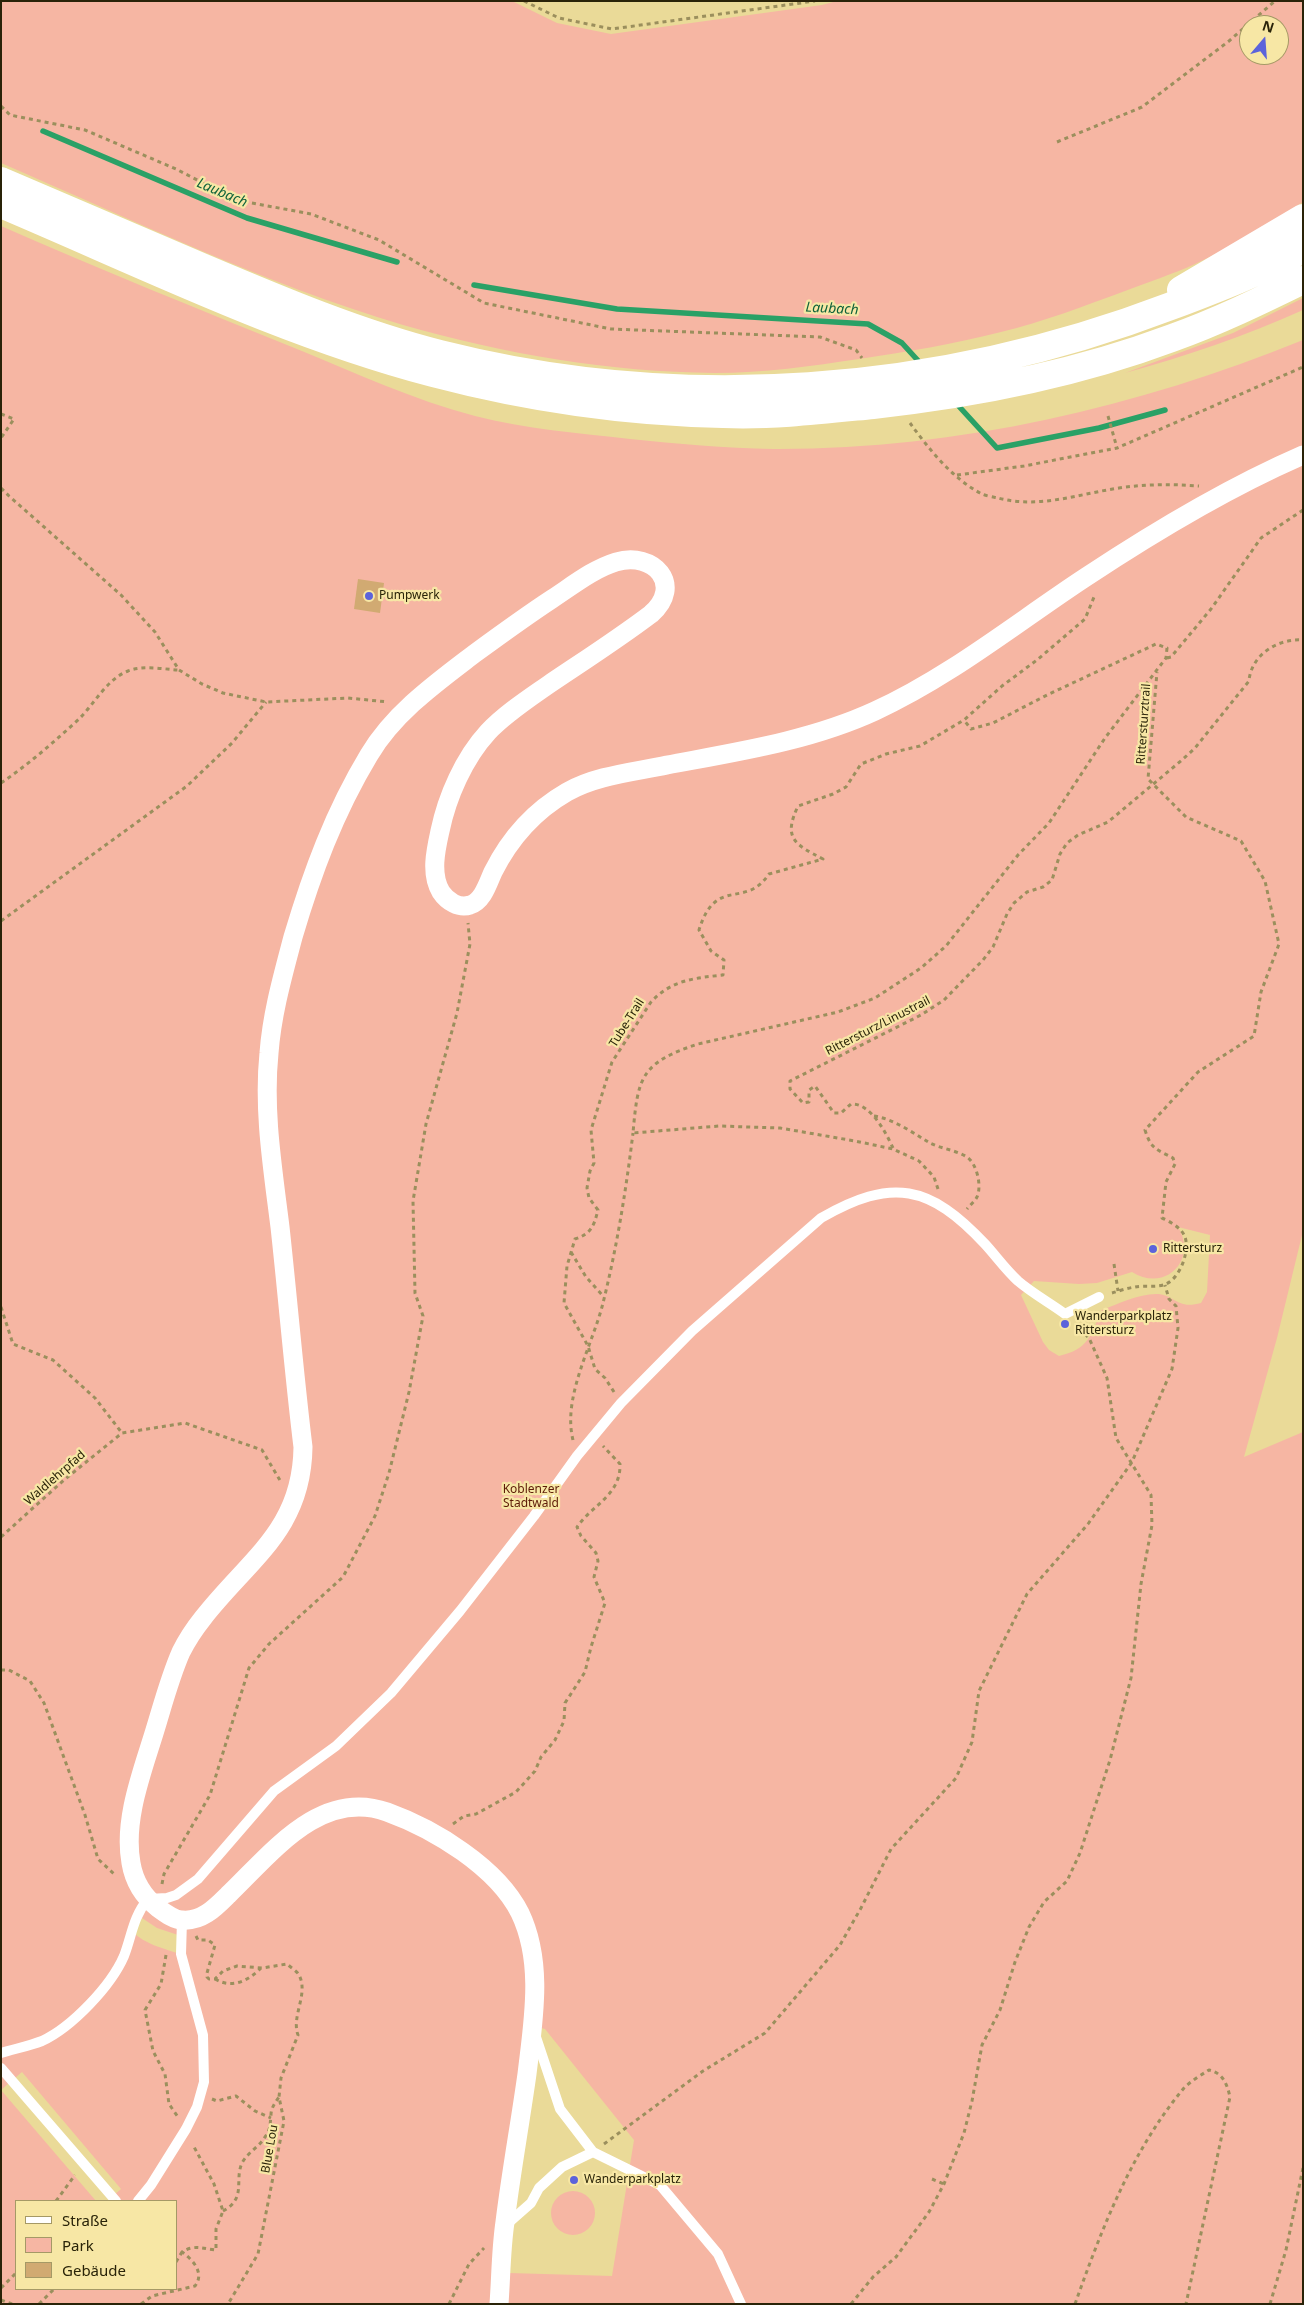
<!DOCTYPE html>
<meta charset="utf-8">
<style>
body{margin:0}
#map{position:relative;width:1304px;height:2305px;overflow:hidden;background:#eada98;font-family:"Noto Sans",sans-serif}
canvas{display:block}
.frame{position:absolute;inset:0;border:2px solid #292308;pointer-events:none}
.legend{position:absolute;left:15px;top:2200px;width:162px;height:90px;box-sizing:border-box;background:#f7e7a5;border:1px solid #a59966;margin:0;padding:6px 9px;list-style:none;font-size:15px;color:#292308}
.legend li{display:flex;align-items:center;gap:10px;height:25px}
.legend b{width:25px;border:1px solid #a59966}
.north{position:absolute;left:1239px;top:15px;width:50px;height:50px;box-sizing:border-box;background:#f7e7a5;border:1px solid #a59966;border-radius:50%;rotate:18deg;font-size:14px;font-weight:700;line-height:20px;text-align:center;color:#292308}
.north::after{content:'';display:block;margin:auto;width:18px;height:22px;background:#5c63db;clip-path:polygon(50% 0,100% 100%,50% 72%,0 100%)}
</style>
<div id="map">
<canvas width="1304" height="2305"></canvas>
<div class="frame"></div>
<ul class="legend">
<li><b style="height:6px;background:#fff"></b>Straße</li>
<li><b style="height:14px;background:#f6b6a3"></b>Park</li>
<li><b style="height:14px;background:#d1aa72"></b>Gebäude</li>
</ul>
<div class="north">N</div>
</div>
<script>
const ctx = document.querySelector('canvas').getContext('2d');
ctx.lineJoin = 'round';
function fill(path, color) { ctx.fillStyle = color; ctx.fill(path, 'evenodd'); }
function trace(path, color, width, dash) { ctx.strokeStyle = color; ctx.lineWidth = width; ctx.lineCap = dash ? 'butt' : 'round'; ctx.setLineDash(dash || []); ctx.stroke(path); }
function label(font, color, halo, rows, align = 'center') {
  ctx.font = font + ' "Noto Sans",sans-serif'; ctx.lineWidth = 4.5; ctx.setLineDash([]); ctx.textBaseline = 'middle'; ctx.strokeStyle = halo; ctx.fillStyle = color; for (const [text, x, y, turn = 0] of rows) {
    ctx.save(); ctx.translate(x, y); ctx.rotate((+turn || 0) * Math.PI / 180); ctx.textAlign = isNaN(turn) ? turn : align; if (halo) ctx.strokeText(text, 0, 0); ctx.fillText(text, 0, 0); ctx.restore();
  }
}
fill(new Path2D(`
 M1,1H512L557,23L611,34L822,5L837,1H1303V202C1268,224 1233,247 1195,264C1173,274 1148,282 1125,291C1084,306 1043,322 1001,332C954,344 906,352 859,359C812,366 763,373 715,373C610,372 504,354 403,325C265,284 133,220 1,163ZM1249,25H1279V55H1249Z
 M1,226C99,269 198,309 297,349C355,373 414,400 475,416C526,429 578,433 630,439C677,444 725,448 773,449C953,450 1136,408 1303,340V1231L1277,1338L1244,1457L1303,1432V2304H1ZM1178,1227L1210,1235L1207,1292L1201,1303C1176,1310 1175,1294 1156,1294C1138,1294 1118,1304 1102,1310C1090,1336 1089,1349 1059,1356L1049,1350L1043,1342L1021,1295L1034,1281L1079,1284L1097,1283L1132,1272C1165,1293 1198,1260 1178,1227ZM142,1918L157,1928L178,1935L177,1953C162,1948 145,1944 133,1932ZM541,2028L545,2029L634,2140L612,2276L509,2273L514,2219ZM22,2072L121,2189L107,2201H176V2289H16V2201H96L1,2090Z
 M1303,298V310C1245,336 1186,356 1125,373L1233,333Z
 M551 2213a22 22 0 1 1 44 0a22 22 0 1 1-44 0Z`), '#f6b6a3');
trace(new Path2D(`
 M43,131L247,218L397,262
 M474,285L617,309L868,324L902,343L922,365
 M955,402L997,448L1099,428L1165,410`), '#2aa166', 5.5);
fill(new Path2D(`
 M358,579L384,583L380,613L354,609Z`), '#d1aa72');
trace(new Path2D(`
 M524,1L559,18L612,29L815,1
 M1,106L10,115L85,130L176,169L236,200L311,214L379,240L484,303L611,329L820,337L856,350L862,358
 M1057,142L1142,107L1229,41L1275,1
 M1,414L14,419L1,438
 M1108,416L1117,448
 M910,423C928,448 952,478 980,493C985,496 993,497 998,498C1039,509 1078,494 1119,488C1146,484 1172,484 1199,486
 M957,475L1024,466L1117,448L1303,367
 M1,488L9,496L121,595L155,632L179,670L202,684L223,693L266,702L348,698L388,702
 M1167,658L1171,657L1211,609L1261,538L1303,510
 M1,783C29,764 54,742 79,719C95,703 107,679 128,671C144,665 162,669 178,670
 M1,921L187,786L232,743L266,702
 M874,1116C894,1119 913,1133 930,1143C942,1149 956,1150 967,1157C977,1164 982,1186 977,1197C975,1201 970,1205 967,1209
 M893,1148C886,1133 871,1103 851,1104L841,1113H834L815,1086L809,1090V1102L803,1103L790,1089V1081L921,1015L944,1000L983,960L993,947L1007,914L1014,903L1027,892L1043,887L1052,880L1060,854L1067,843L1078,835L1108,822L1182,760L1195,748L1249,681C1251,655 1278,638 1303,640
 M938,1189L934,1177L919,1161L893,1149L855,1141L780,1128L719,1126L633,1133C638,1076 641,1063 698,1044L838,1012L875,998L921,968L946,946L1018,855L1049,823L1105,738L1166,658L1167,648L1156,644L1047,695L993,723L971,729L964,720L1002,686L1037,660L1085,619L1094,597L1093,594
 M571,1252L586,1277L604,1297
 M1114,1264L1118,1291
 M1112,1293C1119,1291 1127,1288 1135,1287C1144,1285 1157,1288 1166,1284C1180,1278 1190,1251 1185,1237C1182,1228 1169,1221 1162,1218L1166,1182L1175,1164L1173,1158C1156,1149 1151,1149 1145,1130L1198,1072L1254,1036L1261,992L1279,944L1265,881L1241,841L1186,817L1148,779L1157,672
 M1,1307L13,1344L53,1360L95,1398L122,1433
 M614,1392L605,1378L595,1369L588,1346L564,1303L567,1266L575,1239C591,1234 594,1226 598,1210L589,1198L587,1188L590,1171L594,1163L591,1130L612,1062L651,1002C671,980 695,978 723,975L724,960L711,951L699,930C716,875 745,910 769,874L823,859C794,844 783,838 798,806L833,794L846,787L861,764L886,754L920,746L964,720
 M573,1440C562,1397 593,1344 603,1303C617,1247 626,1190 633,1133
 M1,1537L64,1480L122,1433L185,1423L262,1450L281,1482
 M1,1670H9L30,1681L44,1703L85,1815L98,1859L114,1874
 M453,1824L464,1816L476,1814L516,1792L535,1771L541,1757L555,1740L564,1721L565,1703L585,1672L591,1647L605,1603L594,1577L598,1561L596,1553L581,1536L577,1527C592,1505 621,1495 620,1464L603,1446
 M162,1884L164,1874L210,1795L249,1668L269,1644L343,1577L375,1516L389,1473L409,1392L423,1316L415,1293L413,1201L426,1124L457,1013L470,944L468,923
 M196,1936L198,1940H208L215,1945L207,1973V1977L209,1979H215L223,1971L237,1966L262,1968L287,1964C290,1967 297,1971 299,1975C309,1994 291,2016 298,2035L281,2078L279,2097L284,2121L258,2254L228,2304
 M166,1955L161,1984L145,2010L153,2051L165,2074L169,2104L178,2117
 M215,1979C232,1989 248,1981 261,1968
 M212,2099L217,2101L236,2096L255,2111L271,2118
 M604,2144L703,2071L765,2033L840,1945L861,1908L891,1849L956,1778L972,1742L979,1691L1027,1594L1088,1524L1132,1462L1172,1369L1178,1328L1176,1306L1169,1299L1165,1285
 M932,2179L944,2184
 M56,2201L75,2175
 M223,2211C247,2198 234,2181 242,2163C248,2152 259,2147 265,2137C271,2129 270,2123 271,2115C271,2108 275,2103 279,2097
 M176,2262L182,2252
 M1,2288L16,2273
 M1,2300L12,2304
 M39,2304L54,2289
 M141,2304L152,2296L195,2286C205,2273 193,2260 182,2252C194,2244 204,2249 216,2250V2229L223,2211L214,2184L193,2145
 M449,2304L469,2264L484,2248
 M851,2304L873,2277L896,2257L929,2212L944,2184L964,2133L972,2101L982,2045L1000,2010L1015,1962L1029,1927L1044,1902L1067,1881L1080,1853L1110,1760L1131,1678L1141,1584L1152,1525L1151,1495L1116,1438L1107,1378L1089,1338L1075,1324
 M1075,2304C1102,2228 1132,2150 1184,2088C1191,2081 1201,2075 1209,2070C1223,2073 1227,2084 1230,2097L1186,2304
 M1270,2304L1286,2250L1303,2168`), '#9b8f5d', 3, [4, 4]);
trace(new Path2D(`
 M535,2034L560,2109L593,2152L660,2185L718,2254L741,2304
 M1,2053C14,2049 29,2046 42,2041C72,2027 111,1986 124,1956C132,1935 133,1917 148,1899L167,1898L176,1895L198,1879L274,1791L336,1746L391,1693L460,1611L534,1516L577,1456L621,1403L692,1331L821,1218C892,1177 930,1185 985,1244C996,1256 1006,1270 1018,1281C1032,1293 1050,1303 1065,1314L1099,1297
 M1,2068L116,2201
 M138,2201L151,2185L186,2129L197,2107L204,2082L203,2035L181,1954L182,1920
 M506,2225L531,2203L539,2188L562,2167L593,2152`), '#fff', 10);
trace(new Path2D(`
 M499,2304C501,2277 501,2249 505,2222C511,2173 520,2124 527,2074C533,2022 544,1963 520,1913C497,1867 434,1829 387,1812C320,1788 271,1854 228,1895C216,1907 202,1922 182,1920C174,1920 165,1913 158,1908C144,1897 134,1881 131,1863C123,1819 143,1770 155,1730C163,1704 170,1677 181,1652C187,1640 195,1628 203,1618C249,1559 302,1530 303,1447C294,1374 288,1300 280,1227C273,1170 263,1111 269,1053C272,1013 283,975 293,937C312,873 334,813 369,755C394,713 436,683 474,654C500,635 526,616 552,599C572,586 593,569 616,562C654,551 684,585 651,614C618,639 582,662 548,685C528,699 505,714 488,732C464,758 447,797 440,831C436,849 430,874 441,892C447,901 459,909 470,905C483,901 488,883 493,872C510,838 534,811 567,792C597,775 635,772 667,765C736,752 810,741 875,711C951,676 1016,623 1086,577C1154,532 1227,488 1303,455`), '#fff', 19);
trace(new Path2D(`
 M1,181C68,210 135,239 202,267C280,300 358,333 440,354C682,415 938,395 1171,306C1216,289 1260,272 1303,249
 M1,204C143,264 284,334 433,373C528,398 625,412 723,414C773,416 823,410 873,405C974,394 1076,374 1172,338C1217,322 1260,301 1303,280
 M1181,290L1303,218`), '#fff', 28);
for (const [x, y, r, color] of [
 [369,596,5,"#5c63db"],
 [1153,1249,5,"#5c63db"],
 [1065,1324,5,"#5c63db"],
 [574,2180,5,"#5c63db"]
]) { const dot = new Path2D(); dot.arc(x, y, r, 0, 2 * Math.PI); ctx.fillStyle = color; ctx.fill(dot); trace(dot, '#f7e7a5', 2); }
label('12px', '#292308', '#f7e7a5', [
 ["Pumpwerk",379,596],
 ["Rittersturz",1163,1249],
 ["Wanderparkplatz",1075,1317],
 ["Rittersturz",1075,1331],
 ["Wanderparkplatz",584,2180]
], 'left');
label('12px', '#292308', '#f7e7a5', [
 ["Rittersturztrail",1144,724,-86],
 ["Tube-Trail",627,1023,-58],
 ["Rittersturz/Linustrail",878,1026,-27],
 ["Waldlehrpfad",55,1478,-41],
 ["Blue Lou",270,2149,-80]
]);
label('12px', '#5d1b07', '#f7e7a5', [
 ["Koblenzer",531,1490],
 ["Stadtwald",531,1504]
]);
label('italic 14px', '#10633b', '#f7e7a5', [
 ["Laubach",222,193,23],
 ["Laubach",832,309,3]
]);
</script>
